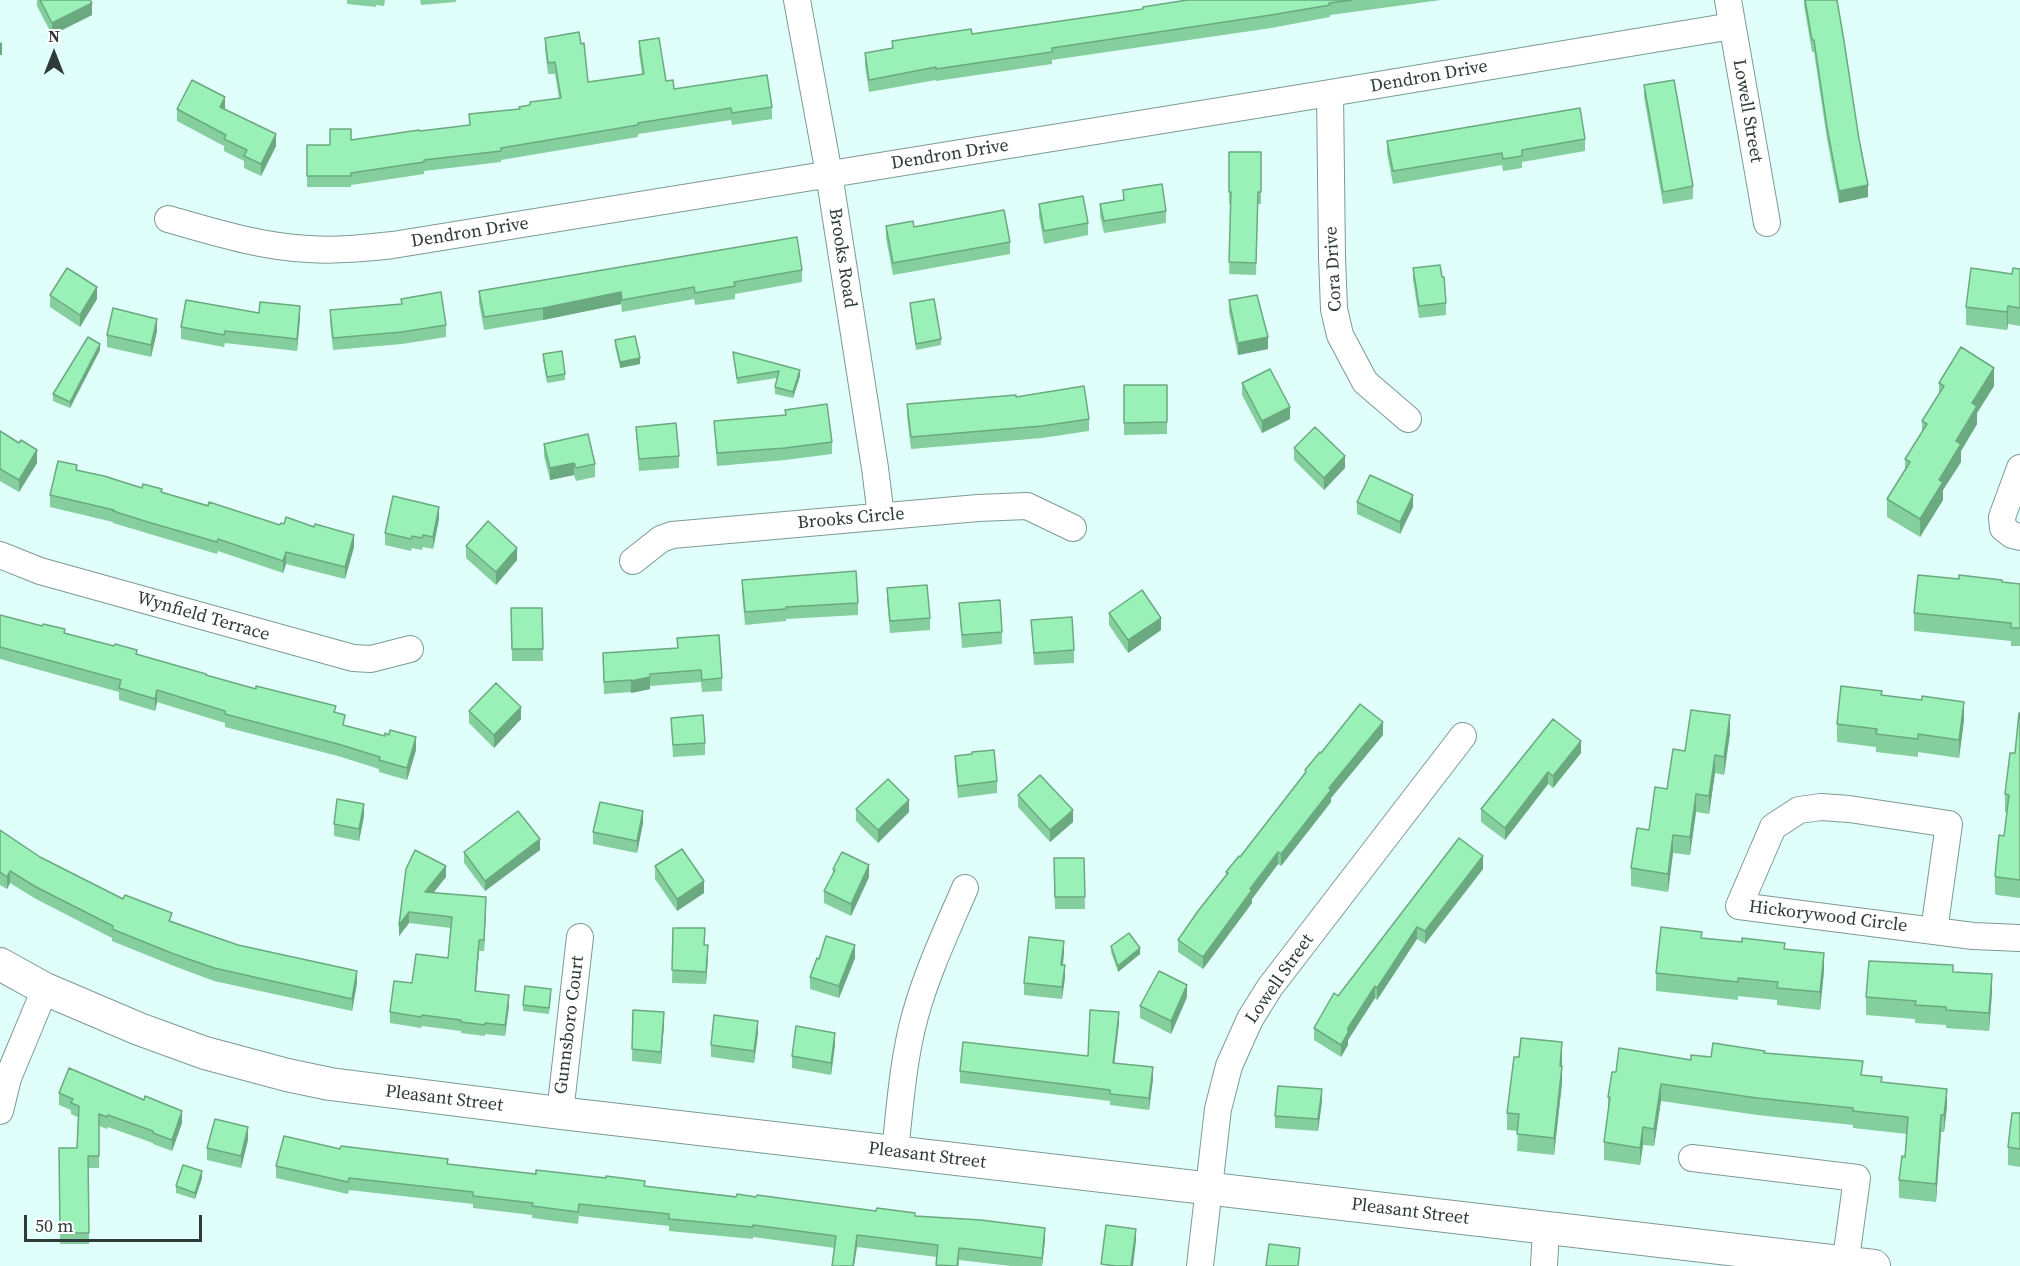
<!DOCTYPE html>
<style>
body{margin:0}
#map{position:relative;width:2020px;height:1266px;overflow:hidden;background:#e1fffa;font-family:"Source Serif 4",serif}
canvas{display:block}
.north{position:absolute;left:24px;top:24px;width:60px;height:60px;-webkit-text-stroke:4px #fff;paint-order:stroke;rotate:0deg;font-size:16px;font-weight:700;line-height:24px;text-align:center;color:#2f3b39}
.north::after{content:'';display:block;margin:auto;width:21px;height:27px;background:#2f3b39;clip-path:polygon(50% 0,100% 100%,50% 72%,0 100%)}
.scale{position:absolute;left:24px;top:1215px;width:178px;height:27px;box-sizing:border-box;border:3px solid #2f3b39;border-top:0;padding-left:8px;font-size:18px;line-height:21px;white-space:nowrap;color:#2f3b39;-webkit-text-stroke:4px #fff;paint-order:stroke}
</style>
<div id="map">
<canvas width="2020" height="1266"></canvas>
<div class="north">N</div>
<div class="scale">50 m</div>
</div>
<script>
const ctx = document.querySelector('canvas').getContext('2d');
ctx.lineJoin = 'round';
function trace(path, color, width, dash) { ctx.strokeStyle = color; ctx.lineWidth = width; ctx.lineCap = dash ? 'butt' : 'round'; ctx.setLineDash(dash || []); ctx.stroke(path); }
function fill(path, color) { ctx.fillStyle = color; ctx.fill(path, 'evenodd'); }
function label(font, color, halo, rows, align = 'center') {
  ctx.font = font + ' "Source Serif 4",serif'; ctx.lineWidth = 4.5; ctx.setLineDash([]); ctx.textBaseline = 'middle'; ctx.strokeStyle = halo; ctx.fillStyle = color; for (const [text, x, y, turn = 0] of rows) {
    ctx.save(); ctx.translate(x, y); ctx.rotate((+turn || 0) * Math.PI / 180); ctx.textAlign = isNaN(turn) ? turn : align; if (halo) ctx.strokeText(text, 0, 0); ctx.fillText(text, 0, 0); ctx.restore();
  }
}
const minor = new Path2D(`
 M797,0L829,174L875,468L881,516
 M1728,0L1767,223
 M1330,93L1332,257L1334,309L1340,335L1365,382L1408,419
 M168,219C214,232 261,247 309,249C337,251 365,248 393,245L1330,93L1732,26
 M2020,468L2002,517L2003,528L2012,535L2020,537
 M0,555L40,571L353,658L371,659L410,649
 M633,561L661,539L672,535L978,508L1027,506L1073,528
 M1934,931L1949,824L1849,809L1821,807L1799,810L1773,827L1739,906L1973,936L2020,938
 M0,1111L8,1078L45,989
 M560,1113L580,937
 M895,1152C900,1106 903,1060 915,1016C927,972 947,930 965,888
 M1692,1158L1857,1178L1845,1266
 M1200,1266L1218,1109L1229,1066L1250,1019L1270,987L1463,736
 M1544,1266L1546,1229`);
const tertiary = new Path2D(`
 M0,964L45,989L139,1029L205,1053L287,1075L330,1084L560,1113L1874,1266`);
trace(minor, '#7e9995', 28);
trace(tertiary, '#7e9995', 34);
trace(minor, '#fff', 26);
trace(tertiary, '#fff', 32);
fill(new Path2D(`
 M37,0H90L92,15L52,35L37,6Z
 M347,0H385L384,6L376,5V7L347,4Z
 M420,0H456V2L421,5Z
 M1187,0H1441L1330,15V17L1271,28L1052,60V64L936,81V80L869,92L865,66V53L892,49V41L972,34L1143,9Z
 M1804,0H1837L1868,197L1839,203L1827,139L1814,52H1812L1804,5Z
 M545,38L588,82L642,74L639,53V41L666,81L674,89L772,107V119L732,125L731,120L638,134V137L501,160V162L424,171V174L351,185V187H307V145H330L351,140L469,125V114L519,109L559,98L555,74H548L545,49Z
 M1644,85L1693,186V199L1663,204L1644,97Z
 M177,109H225L276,146L261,176L244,168V161L224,151V146L177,121Z
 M1585,139V151L1522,162V168L1503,171L1502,165L1393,184L1387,153V141Z
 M1229,152H1261V204H1258L1256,275L1229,274L1231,204H1229Z
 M1123,190L1166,211V223L1104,233L1100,216V204L1123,200Z
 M1039,204L1088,223V235L1044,244L1039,216Z
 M886,226L1010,242V254L893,275L886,238Z
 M1413,268L1446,303V315L1419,318L1413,280Z
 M2020,269V326L2008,324L2007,330L1966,325V307L2012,274Z
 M802,270V282L735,294V299L695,305L694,299L622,312L621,304L543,320L484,330L479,303V291Z
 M50,295L97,299L80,327L50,307Z
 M401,299L446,325V337L402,344L333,350L330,322V310L401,304Z
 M1229,300L1268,349L1238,355L1229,312Z
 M910,303L941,339V345L916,350L910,309Z
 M259,313L300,318L297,351L225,343L224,347L181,339V327Z
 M157,331L151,357L107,347V335Z
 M615,340L640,364L620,368L615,346Z
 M100,350L70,408L53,401V394Z
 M733,352L800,376L793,398L775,394V387L777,378L737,384Z
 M543,354L565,374V380L547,383L543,360Z
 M1242,383L1290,419L1262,433L1242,395Z
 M1939,383L1994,386L1977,413V424L1961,451V462L1943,490V500L1920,537L1887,517V499L1905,470V459L1922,432V421L1939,393Z
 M1124,385H1167V434L1124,435Z
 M907,404L1089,419V431L1042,438L911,449L907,416Z
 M785,410L832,442V454L785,460L717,466L714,421L785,415Z
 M636,427L679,456V468L639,471Z
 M0,431L37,463L19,492L0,481Z
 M544,444L595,464V477L576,481L574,475L550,480L544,456Z
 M1294,448L1345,468L1324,490L1294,460Z
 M77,470L142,488L162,492L280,525L354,547L345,579L286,564L283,573L218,551L217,554L113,523V522L50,507V495Z
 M1357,502L1413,507L1400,534L1357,514Z
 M439,519L433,549L423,547L422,550L412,548L411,551L385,545V533Z
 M466,546L517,560L496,585L466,558Z
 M742,580L858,603V615L786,619V621L745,625L742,592Z
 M2002,582L2020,584V646H2011V641L1914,631V613Z
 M887,588L930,618V630L890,633L887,600Z
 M959,603L1002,632V644L962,648Z
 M511,608H542L543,661H512Z
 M1109,613L1161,630L1128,653L1109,625Z
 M0,616L137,654L206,675L336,712L345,726L416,750L407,780L379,772V769L338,756L225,727V723L157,702L155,711L119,700V692L0,659Z
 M1031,620L1074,650V663L1034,665Z
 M677,638L722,678V691L702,692L701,682L650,686V689L631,693V692L604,694L603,653L677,648Z
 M1882,695L1964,720L1959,758L1918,752V757L1876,752V747L1837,742V724Z
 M469,711L521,719L494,748L469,723Z
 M2020,713V898L1997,895L1995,894V876L2004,836L2007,813L2005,812V794L2015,753Z
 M671,718L705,743V755L673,757Z
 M1730,733L1724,775L1715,773L1709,814L1696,812L1690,855L1673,853L1668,892L1631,886V868L1667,789L1685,751Z
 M1383,735L1331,798V802L1281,866L1278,864L1252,899V903L1203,969L1178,952V940L1226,875V872L1240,857L1305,774V770L1321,753Z
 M1581,753L1553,788L1548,784L1505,840L1481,822V809Z
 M955,756L997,781V793L958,798L955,768Z
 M1018,795L1073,822L1050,842L1018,807Z
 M856,809L909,812L878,843L856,821Z
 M364,816L359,841L334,836V824Z
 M643,823L637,853L593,844V832Z
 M0,830L40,857L123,899L172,921L238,945L357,983L352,1011L214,981L174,966L112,941V938L36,899L10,883L7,889L0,885Z
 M540,850L485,891L464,863V852Z
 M1054,858H1084L1085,909H1055Z
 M655,866L704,893L677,911L655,879Z
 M406,869L446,877L433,893L486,908L484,951H479L476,991L509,1006L505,1036L485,1034V1036L461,1033V1031L422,1026L421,1028L390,1023V1012L412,983L448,958L451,928L409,923L399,936Z
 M833,869L869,877L851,916L824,903V891L833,874Z
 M1483,869L1425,944L1417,939L1377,1000L1375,998L1348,1040V1045L1341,1057L1314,1040V1028L1338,996Z
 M673,928L704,945L708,957L706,984L672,983Z
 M1702,938L1785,949L1824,971L1820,1010L1777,1005V1000L1738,996V1000L1656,991V973Z
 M1111,946L1140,954L1118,972L1111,952Z
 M1064,953L1063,965L1065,977L1062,999L1024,995V983Z
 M855,958L839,998L810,989V977L819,959Z
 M1953,972L1992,992L1989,1031L1946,1028V1025L1915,1023V1019L1866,1015V997Z
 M551,995L549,1014L523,1011V1005Z
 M1187,997L1171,1034L1140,1018V1006Z
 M633,1010L664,1024L661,1064L632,1061Z
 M1119,1023L1114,1064L1153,1079L1149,1110L1110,1105V1101L960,1083V1071L1088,1056Z
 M758,1033L754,1063L711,1057V1045Z
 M835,1045L831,1075L792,1068V1056Z
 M1765,1053L1863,1075L1947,1106L1944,1132H1941L1936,1202L1899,1198V1180L1905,1157L1907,1134L1853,1128V1125L1757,1115L1661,1101L1654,1146L1643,1145L1640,1165L1604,1160V1142L1608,1114V1097L1616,1072L1691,1060L1711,1057Z
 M1562,1059V1083L1554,1155L1517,1151L1518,1131L1507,1130V1113Z
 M59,1093L182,1123L172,1151L153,1144V1143L108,1127L107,1129L99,1126V1168H88L89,1244H60L59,1148H77L78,1117L71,1114V1110L59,1105Z
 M1322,1101L1318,1131L1275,1128V1116Z
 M2020,1113V1167L2008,1165V1147Z
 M248,1140L241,1168L207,1160V1148Z
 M340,1149L448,1164L915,1216L1045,1240L1042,1266H1011L959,1260V1266H936L937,1257L857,1247L835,1248L753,1237V1239L669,1231V1226L579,1216L578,1224L532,1218V1215L473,1208V1204L349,1190L348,1194L276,1178V1166Z
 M202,1178L195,1199L176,1193V1186Z`), '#84cf9d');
fill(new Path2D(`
 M92,3V15L52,35V23Z
 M2,42V55H0V43Z
 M225,97V110L220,107Z
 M276,134V146L261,176V164Z
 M1868,185V197L1839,203V191Z
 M97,287V299L80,327V315Z
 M621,292V304L543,320V308Z
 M300,306V318L297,351V339Z
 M2008,306V324L2007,330V312Z
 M157,319V331L151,357V345Z
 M1268,337V349L1238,355V343Z
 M100,344V350L70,408V402Z
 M640,358V364L620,368V362Z
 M1994,368V386L1977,413V424L1961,451V462L1943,490V500L1920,537V519L1972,403Z
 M800,370V376L793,398V392Z
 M1290,407V419L1262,433V421Z
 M37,450V463L19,492V480Z
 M1345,456V468L1324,490V478Z
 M574,463V475L550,480V468Z
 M1413,495V507L1400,534V522Z
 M439,507V519L433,549V537Z
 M354,535V547L345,579V567Z
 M517,548V560L496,585V572Z
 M286,552V564L283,573V561Z
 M1161,618V630L1128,653V640Z
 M650,677V689L631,693V681Z
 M157,690V702L155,711V699Z
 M1964,702V720L1959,758V740Z
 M521,707V719L494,748V735Z
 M1730,715V733L1724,775V757Z
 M1383,722V735L1331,798V802L1281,866V854L1329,788Z
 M416,737V750L407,780V768Z
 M1581,741V753L1553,788V776Z
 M1715,755V773L1709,814V796Z
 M1548,772V784L1505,840V828Z
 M1696,794V812L1690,855V837Z
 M909,800V812L878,843V830Z
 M364,804V816L359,841V829Z
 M1073,810V822L1050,842V830Z
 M643,811V823L637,853V841Z
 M1673,835V853L1668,892V874Z
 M540,839V850L485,891V881Z
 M1278,852V864L1252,899V903L1203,969V957L1250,889Z
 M1483,856V869L1425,944V931Z
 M869,865V877L851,916V904Z
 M446,866V877L425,903V892Z
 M10,871V883L7,889V877Z
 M704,881V893L677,911V899Z
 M486,897V908L484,951V940Z
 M409,912V923L399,936V925Z
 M1417,927V939L1377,1000V988Z
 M479,940V951L475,1002V991Z
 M1064,941V953L1061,977V965Z
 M708,945V957L706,984V972Z
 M855,945V958L839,998V986Z
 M1140,948V954L1118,972V966Z
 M1824,953V971L1820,1010V992Z
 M1065,965V977L1062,999V987Z
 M357,971V983L352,1011V999Z
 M1992,974V992L1989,1031V1013Z
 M1187,985V997L1171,1034V1021Z
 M1375,986V998L1348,1040V1045L1341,1057V1045L1348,1028Z
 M509,995V1006L505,1036V1025Z
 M664,1012V1024L661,1064V1052Z
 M1119,1012V1023L1113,1075V1063Z
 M758,1021V1033L754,1063V1051Z
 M835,1033V1045L831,1075V1063Z
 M1562,1042V1059L1560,1083V1066Z
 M1562,1066V1083L1554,1155V1138Z
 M1153,1067V1079L1149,1110V1098Z
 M1661,1084V1101L1654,1146V1129Z
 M1322,1089V1101L1318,1131V1119Z
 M1947,1089V1106L1944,1132V1115Z
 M182,1111V1123L172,1151V1140Z
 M1941,1115V1132L1936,1202V1184Z
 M248,1127V1140L241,1168V1156Z
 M1643,1127V1145L1640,1165V1148Z
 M202,1171V1178L195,1199V1193Z
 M1045,1228V1240L1042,1266V1258Z
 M1136,1229V1241L1133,1266H1131Z
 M857,1235V1247L854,1266H853Z`), '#6ba980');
const building = new Path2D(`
 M40,0H90L92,3L52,23Z
 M1187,0H1352L1329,3L1330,5L1271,15L1052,48V52L936,69V67L869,80L865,53L893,48L892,41L971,29L972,34L1143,9V7Z
 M1805,0H1837L1844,41L1859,139L1868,185L1839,191L1827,127L1814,40H1812Z
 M579,32L581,44L584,43L588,82L644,74L639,41L659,38L666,81L673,80L674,89L767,75L772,107L732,113L731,108L638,123V125L501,148V151L424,160V162L351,173V176H307V145H330V129H351V140L419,130L420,131L470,125L469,114L520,109L519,107L530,105V102L561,98L555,62L548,63L545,38Z
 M192,80L225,97L220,107L276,134L261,164L244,156L247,150L224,139L226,135L177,109Z
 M1674,80L1693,186L1663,192L1644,85Z
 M1580,108L1585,139L1522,150V156L1503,159L1502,153L1393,171L1387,141Z
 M1229,152H1261V192H1258L1256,263L1229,262L1231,192H1229Z
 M1162,184L1166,211L1104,221L1100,204L1124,200L1123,190Z
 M1083,196L1088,223L1044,231L1039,204Z
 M1004,210L1010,242L893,263L886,226L913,221L914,227Z
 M797,237L802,270L734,282L735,286L695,293L694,287L622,300L621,292L543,308L484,317L479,291Z
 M1440,265L1442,277H1444L1446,303L1419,306L1413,268Z
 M67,268L97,287L80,315L50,295Z
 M1971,268L2012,274L2013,268L2020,269V308L2008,306L2007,312L1966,307Z
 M441,292L446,325L402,332L333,338L330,310L402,304L401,299Z
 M1257,295L1268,337L1238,343L1229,300Z
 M934,299L941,339L916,344L910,303Z
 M186,300L259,313L260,302L300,306L297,339L225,331L224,335L181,327Z
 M113,308L157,319L151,345L107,335Z
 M635,336L640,358L620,362L615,340Z
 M88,337L100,344L70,402L53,394Z
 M1961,347L1994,368L1972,403L1977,406L1956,441L1961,444L1939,480L1943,482L1920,519L1887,499L1910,462L1905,459L1927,424L1922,421L1944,386L1939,383Z
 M562,351L565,374L547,377L543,354Z
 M733,352L800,370L793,392L775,387L779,371L737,378Z
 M1270,369L1290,407L1262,421L1242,383Z
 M1124,385H1167V422L1124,423Z
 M1084,386L1089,419L1042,426L911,437L907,404L1016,395V397Z
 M827,404L832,442L785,448L717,453L714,421L786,415L785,410Z
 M676,423L679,456L639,459L636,427Z
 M1315,427L1345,456L1324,478L1294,448Z
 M0,431L19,443L21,440L37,450L19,480L0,469Z
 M588,434L595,464L576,468L574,463L550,468L544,444Z
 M58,461L77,465L76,470L104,476L142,488L143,484L162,489L161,492L208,506L209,502L280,525L281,523L284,524L286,517L314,527L315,524L354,535L345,567L286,552L283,561L218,539L217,542L151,523L113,511L114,510L50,495Z
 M1370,475L1413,495L1400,522L1357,502Z
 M393,496L439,507L433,537L423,535L422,538L412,536L411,539L385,533Z
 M488,521L517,548L496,572L466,546Z
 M856,571L858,603L786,607V609L745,612L742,580Z
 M1918,575L1959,579V575L2002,580V582L2020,584V628H2011V623L1914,613Z
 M927,585L930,618L890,621L887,588Z
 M1142,590L1161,618L1128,640L1109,613Z
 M1000,600L1002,632L962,635L959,603Z
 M511,608H542L543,649H512Z
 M0,615L42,626L43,624L65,629L64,633L114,646L115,644L137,650L136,654L206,674V675L256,689V686L336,706L334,712L345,715L343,725L385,736V733L389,735L390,730L416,737L407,768L379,760L380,757L338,744L225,714V711L157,690L155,699L119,688L121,680L0,647Z
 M1072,617L1074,650L1034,653L1031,620Z
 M719,635L722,678L702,680L701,670L650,674V677L631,681V680L604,682L603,653L678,648L677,638Z
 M496,683L521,707L494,735L469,711Z
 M1841,686L1882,691L1881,695L1922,700V696L1964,702L1959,740L1918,734V739L1876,734L1877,729L1837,724Z
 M1360,704L1383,722L1329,788L1331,790L1281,854L1278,852L1250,889L1252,890L1203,957L1178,940L1198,911L1228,873L1226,872L1239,856L1240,857L1306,772L1305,770L1320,752L1321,753Z
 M1691,710L1730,715L1724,757L1715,755L1709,796L1696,794L1690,837L1673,835L1668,874L1631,868L1637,828L1649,830L1655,787L1667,789L1673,749L1685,751Z
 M2019,713H2020V880L1997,877L1995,876L1999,835L2004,836L2009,795L2005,794L2010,753H2015Z
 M703,715L705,743L673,745L671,718Z
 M1553,719L1581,741L1553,776L1548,772L1505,828L1481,809Z
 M994,750L997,781L958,786L955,756L972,754V752Z
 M1040,775L1073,810L1050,830L1018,795Z
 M888,779L909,800L878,830L856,809Z
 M337,799L364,804L359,829L334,824Z
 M600,802L643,811L637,841L593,832Z
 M518,811L540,839L485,881L464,852Z
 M0,830L40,857L123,899L125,895L172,913L169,921L238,945L357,971L352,999L214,968L174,954L112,929L113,926L36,887L10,871L7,877L0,872Z
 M1459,838L1483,856L1425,931L1417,927L1377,988L1375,986L1348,1028V1033L1341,1045L1314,1028L1334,993L1338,996Z
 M682,849L704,881L677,899L655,866Z
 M415,850L446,866L425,892L486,897L484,940H479L475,991L509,995L505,1025L485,1023V1025L461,1022V1020L422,1015L421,1017L390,1012L394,981L412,983L416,954L448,958L452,917L409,912L399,925L406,869Z
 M842,852L869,865L851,904L824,891L835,870L833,869Z
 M1054,858H1084L1085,897H1055Z
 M1661,927L1702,932L1701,938L1742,942V938L1785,943L1784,949L1824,953L1820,992L1777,988L1778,982L1738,978V982L1656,973Z
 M673,928H705L704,945H708L706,972L672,970Z
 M1129,933L1140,948L1118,966L1111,946Z
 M826,936L855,945L839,986L810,977L817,958L819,959Z
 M1029,937L1064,941L1061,965H1065L1062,987L1024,983Z
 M1869,961L1953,965V972L1992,974L1989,1013L1946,1010V1007L1915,1005L1916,1001L1866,997Z
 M1159,971L1187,985L1171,1021L1140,1006Z
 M525,986L551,989L549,1008L523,1005Z
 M633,1010L664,1012L661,1052L632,1049Z
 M1090,1010L1119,1012L1113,1063L1153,1067L1149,1098L1110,1094V1090L960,1071L963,1042L1088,1056Z
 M714,1015L758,1021L754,1051L711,1045Z
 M796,1026L835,1033L831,1063L792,1056Z
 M1521,1038L1562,1042L1560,1066H1562L1554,1138L1517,1134L1519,1114L1507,1113L1514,1057H1519Z
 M1713,1043L1765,1051L1764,1053L1863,1061L1861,1075L1882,1077L1881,1082L1947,1089L1944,1115H1941L1936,1184L1899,1180L1902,1156L1905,1157L1908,1117L1853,1111V1108L1757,1098L1661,1084L1654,1129L1643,1127L1640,1148L1604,1142L1610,1097H1608L1612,1072H1616L1619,1048L1691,1060V1055L1711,1057Z
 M69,1068L144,1100L145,1096L182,1111L172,1140L153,1133V1131L108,1115L107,1117L99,1114V1156H88L89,1233H60L59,1148H77L79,1106L71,1103L73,1099L59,1093Z
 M1278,1086L1322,1089L1318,1119L1275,1116Z
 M2012,1113H2020V1149L2008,1147Z
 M215,1119L248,1127L241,1156L207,1148Z
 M284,1136L340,1149L341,1146L448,1159L447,1164L536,1174V1170L606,1178V1176L645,1181L644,1186L736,1197L737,1194L756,1197L757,1195L876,1211L877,1208L915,1213V1216L981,1220L1045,1228L1042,1258L959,1248L957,1266L936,1265L938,1245L857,1235L853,1266H832L836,1236L753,1225V1227L669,1219V1214L579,1204L578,1212L532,1206L533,1203L473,1196V1192L349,1178L348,1182L276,1166Z
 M183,1165L202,1171L195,1193L176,1186Z
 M1106,1225L1136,1229L1131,1266H1115L1101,1264Z
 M1269,1244L1300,1248L1298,1266H1266Z`);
fill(building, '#99f1b7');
trace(building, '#6ba980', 1.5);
label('18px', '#2f3b39', '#fff', [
 ["Dendron Drive",1429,77,-10],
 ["Lowell Street",1747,111,80],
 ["Dendron Drive",950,155,-9],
 ["Dendron Drive",470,233,-9],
 ["Brooks Road",842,258,81],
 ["Cora Drive",1334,269,-93],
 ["Brooks Circle",851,519,-5],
 ["Wynfield Terrace",203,617,16],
 ["Hickorywood Circle",1828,917,7],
 ["Lowell Street",1280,979,-55],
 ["Gunnsboro Court",570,1025,-83],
 ["Pleasant Street",444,1099,7],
 ["Pleasant Street",927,1156,7],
 ["Pleasant Street",1410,1212,7]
]);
</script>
